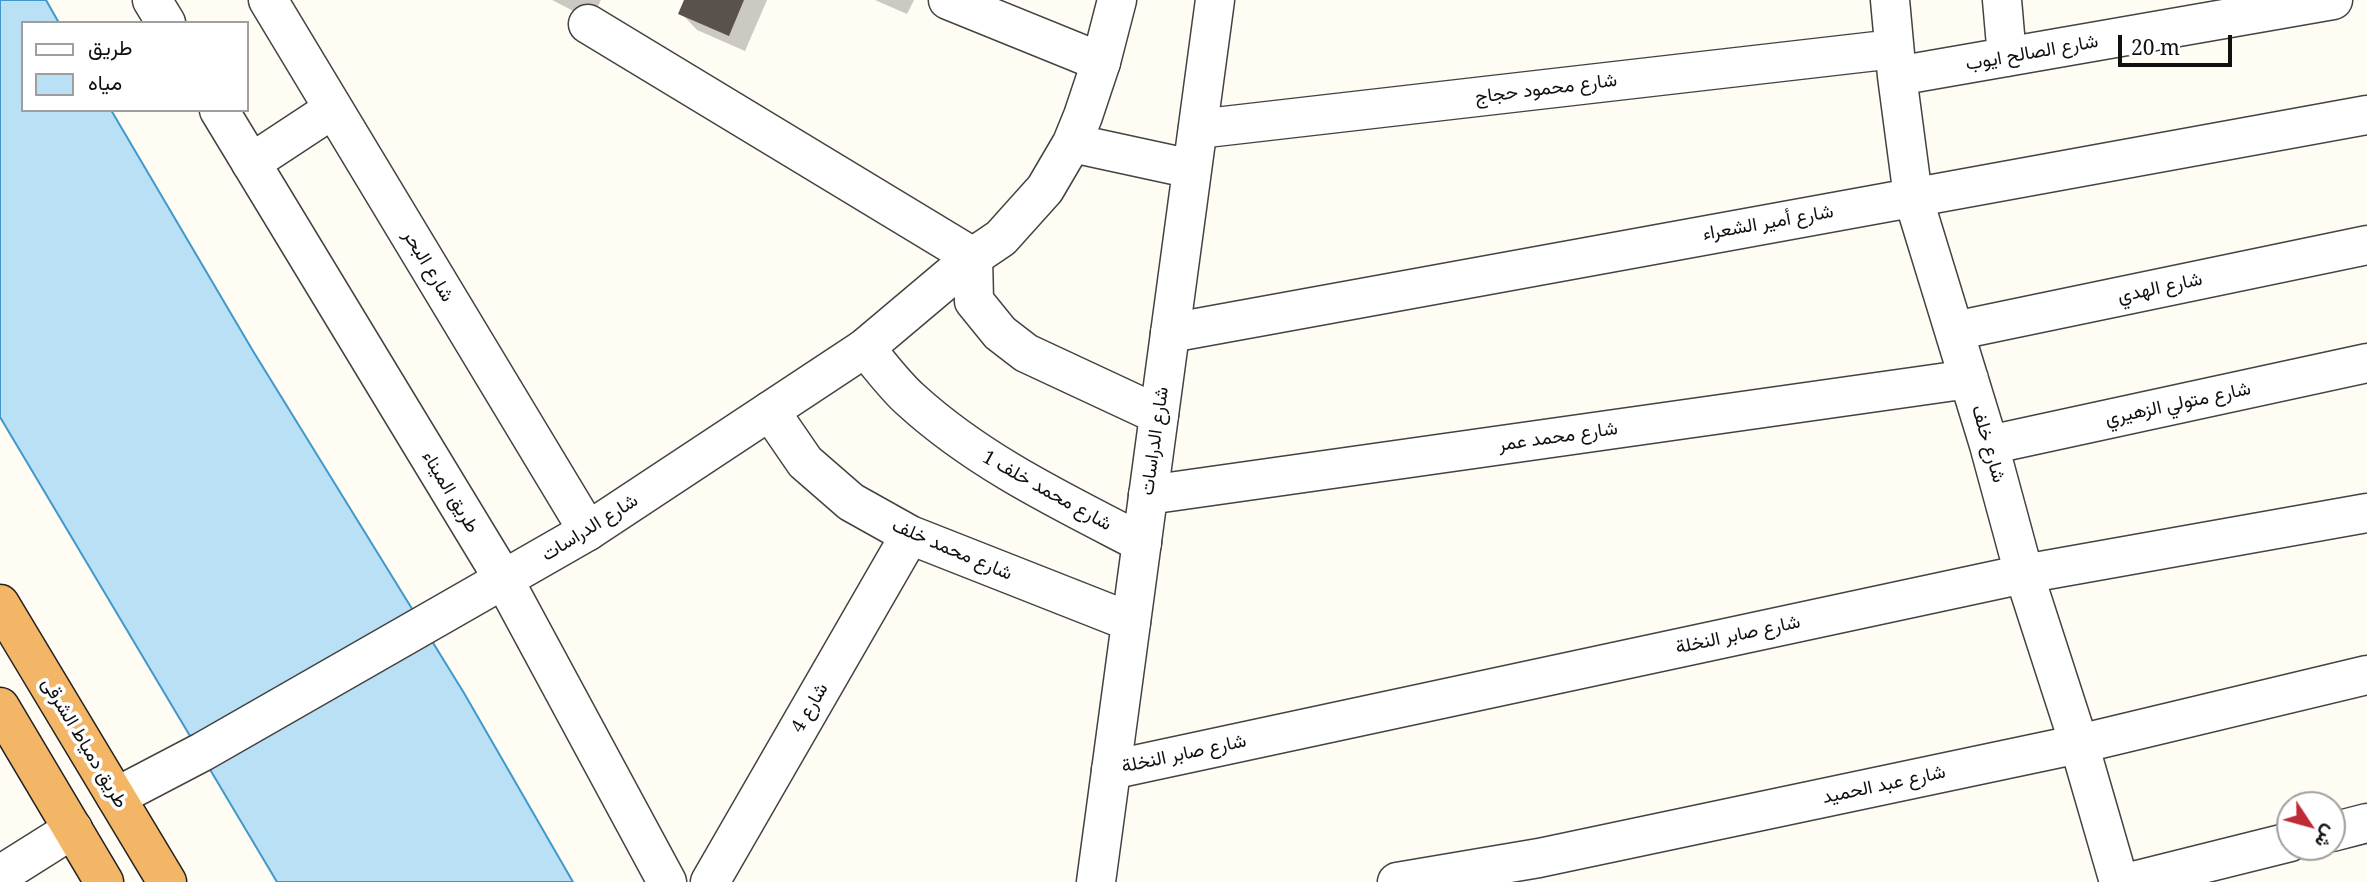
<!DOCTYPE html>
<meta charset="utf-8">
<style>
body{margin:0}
#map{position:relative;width:2367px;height:882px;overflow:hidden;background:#fffcf3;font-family:"Noto Serif",Vazirmatn,serif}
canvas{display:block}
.legend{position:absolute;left:21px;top:21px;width:228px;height:91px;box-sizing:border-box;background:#fff;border:2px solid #9f9f9f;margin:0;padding:9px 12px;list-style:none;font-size:21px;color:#101010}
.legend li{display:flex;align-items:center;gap:14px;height:35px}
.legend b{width:35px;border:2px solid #9f9f9f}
.north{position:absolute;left:2276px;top:791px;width:70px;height:70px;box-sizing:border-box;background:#fff;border:2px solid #9f9f9f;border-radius:50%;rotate:126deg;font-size:19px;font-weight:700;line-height:28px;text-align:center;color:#101010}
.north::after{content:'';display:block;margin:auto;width:24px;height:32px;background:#be2a35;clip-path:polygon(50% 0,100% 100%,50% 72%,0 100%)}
.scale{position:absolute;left:2118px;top:35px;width:114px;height:32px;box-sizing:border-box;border:4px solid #101010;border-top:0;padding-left:9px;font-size:21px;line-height:24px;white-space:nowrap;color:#101010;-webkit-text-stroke:5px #fff;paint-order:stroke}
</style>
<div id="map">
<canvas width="2367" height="882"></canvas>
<ul class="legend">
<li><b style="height:9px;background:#fff"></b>طريق</li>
<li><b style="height:19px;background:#b9e0f5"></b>مياه</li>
</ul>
<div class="north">ش</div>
<div class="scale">20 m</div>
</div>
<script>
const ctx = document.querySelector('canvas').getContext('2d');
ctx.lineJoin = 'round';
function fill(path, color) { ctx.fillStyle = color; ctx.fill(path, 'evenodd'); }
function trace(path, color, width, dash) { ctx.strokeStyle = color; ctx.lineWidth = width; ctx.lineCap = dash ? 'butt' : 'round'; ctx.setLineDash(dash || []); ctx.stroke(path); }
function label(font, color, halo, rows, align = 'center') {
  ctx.font = font + ' "Noto Serif",Vazirmatn,serif'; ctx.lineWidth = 7; ctx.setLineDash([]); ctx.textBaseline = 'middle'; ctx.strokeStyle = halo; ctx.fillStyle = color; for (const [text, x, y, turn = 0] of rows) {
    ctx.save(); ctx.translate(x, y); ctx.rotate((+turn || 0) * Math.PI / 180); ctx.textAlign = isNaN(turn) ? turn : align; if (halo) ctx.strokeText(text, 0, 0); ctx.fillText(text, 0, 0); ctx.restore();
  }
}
const water = new Path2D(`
 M0,0H46L59,23H23V110H111L253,351L464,693L573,882H277L0,417Z`);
fill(water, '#b9e0f5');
trace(water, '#4198cb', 2);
fill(new Path2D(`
 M552,0H601L591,20Z
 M686,0H767L745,51L697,30L681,13Z
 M875,0H914L907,14Z`), '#0003');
fill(new Path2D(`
 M684,0H744L729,36L678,14Z`), '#59514c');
const minor = new Path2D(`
 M268,0L588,531
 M948,0L1101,62
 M1890,0L1897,76L1913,197L1989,445L2024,574L2079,744L2119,882
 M2002,0L2007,57
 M588,24L973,257L974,301L1000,333L1026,353L1159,415
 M1897,76L2333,0
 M1198,129L1894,49
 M251,163L333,109
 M1954,331L2367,245
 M1170,333L2367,115
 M865,348C880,365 894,385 911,400C979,462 1061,501 1142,543
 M770,411L805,462L851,502L910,535L1131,622
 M1989,445L2367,363
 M1148,495L1969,379
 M1111,770L2024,574L2367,513
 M2332,832L2367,823
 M710,882L910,535
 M1397,882L1539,858L2079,744L2367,675
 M2130,882L2290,842`);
const tertiary = new Path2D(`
 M152,0L166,23
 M219,110L504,580L667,882
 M1072,143L1192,169
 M116,797L202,752L588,531L865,348L973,257L1001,238L1045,189L1072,143L1083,116L1101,62L1117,0
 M0,875L73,829
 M1096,882L1215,0`);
const trunk = new Path2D(`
 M0,604L167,882
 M0,707L104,882`);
trace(minor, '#434343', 41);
trace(tertiary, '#434343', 41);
trace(trunk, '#212121', 41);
trace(minor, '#fff', 38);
trace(tertiary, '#fff', 38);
trace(trunk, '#f3b666', 38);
label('19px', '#101010', '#fff', [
 ["شارع الصالح ايوب",2032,53,-10],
 ["شارع محمود حجاج",1546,89,-7],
 ["شارع أمير الشعراء",1768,223,-10],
 ["شارع البحر",428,266,59],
 ["شارع الهدي",2160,288,-12],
 ["شارع متولي الزهيري",2178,404,-12],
 ["شارع محمد عمر",1558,437,-8],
 ["شارع الدراسات",1155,441,-82],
 ["شارع خلف",1988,444,74],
 ["شارع محمد خلف 1",1047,491,29],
 ["طريق الميناء",450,492,59],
 ["شارع الدراسات",590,528,-32],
 ["شارع محمد خلف",952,550,23],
 ["شارع صابر النخلة",1738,635,-12],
 ["شارع 4",810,708,-60],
 ["طريق دمياط الشرقى",84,743,59],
 ["شارع صابر النخلة",1184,754,-12],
 ["شارع عبد الحميد",1884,785,-12]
]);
</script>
